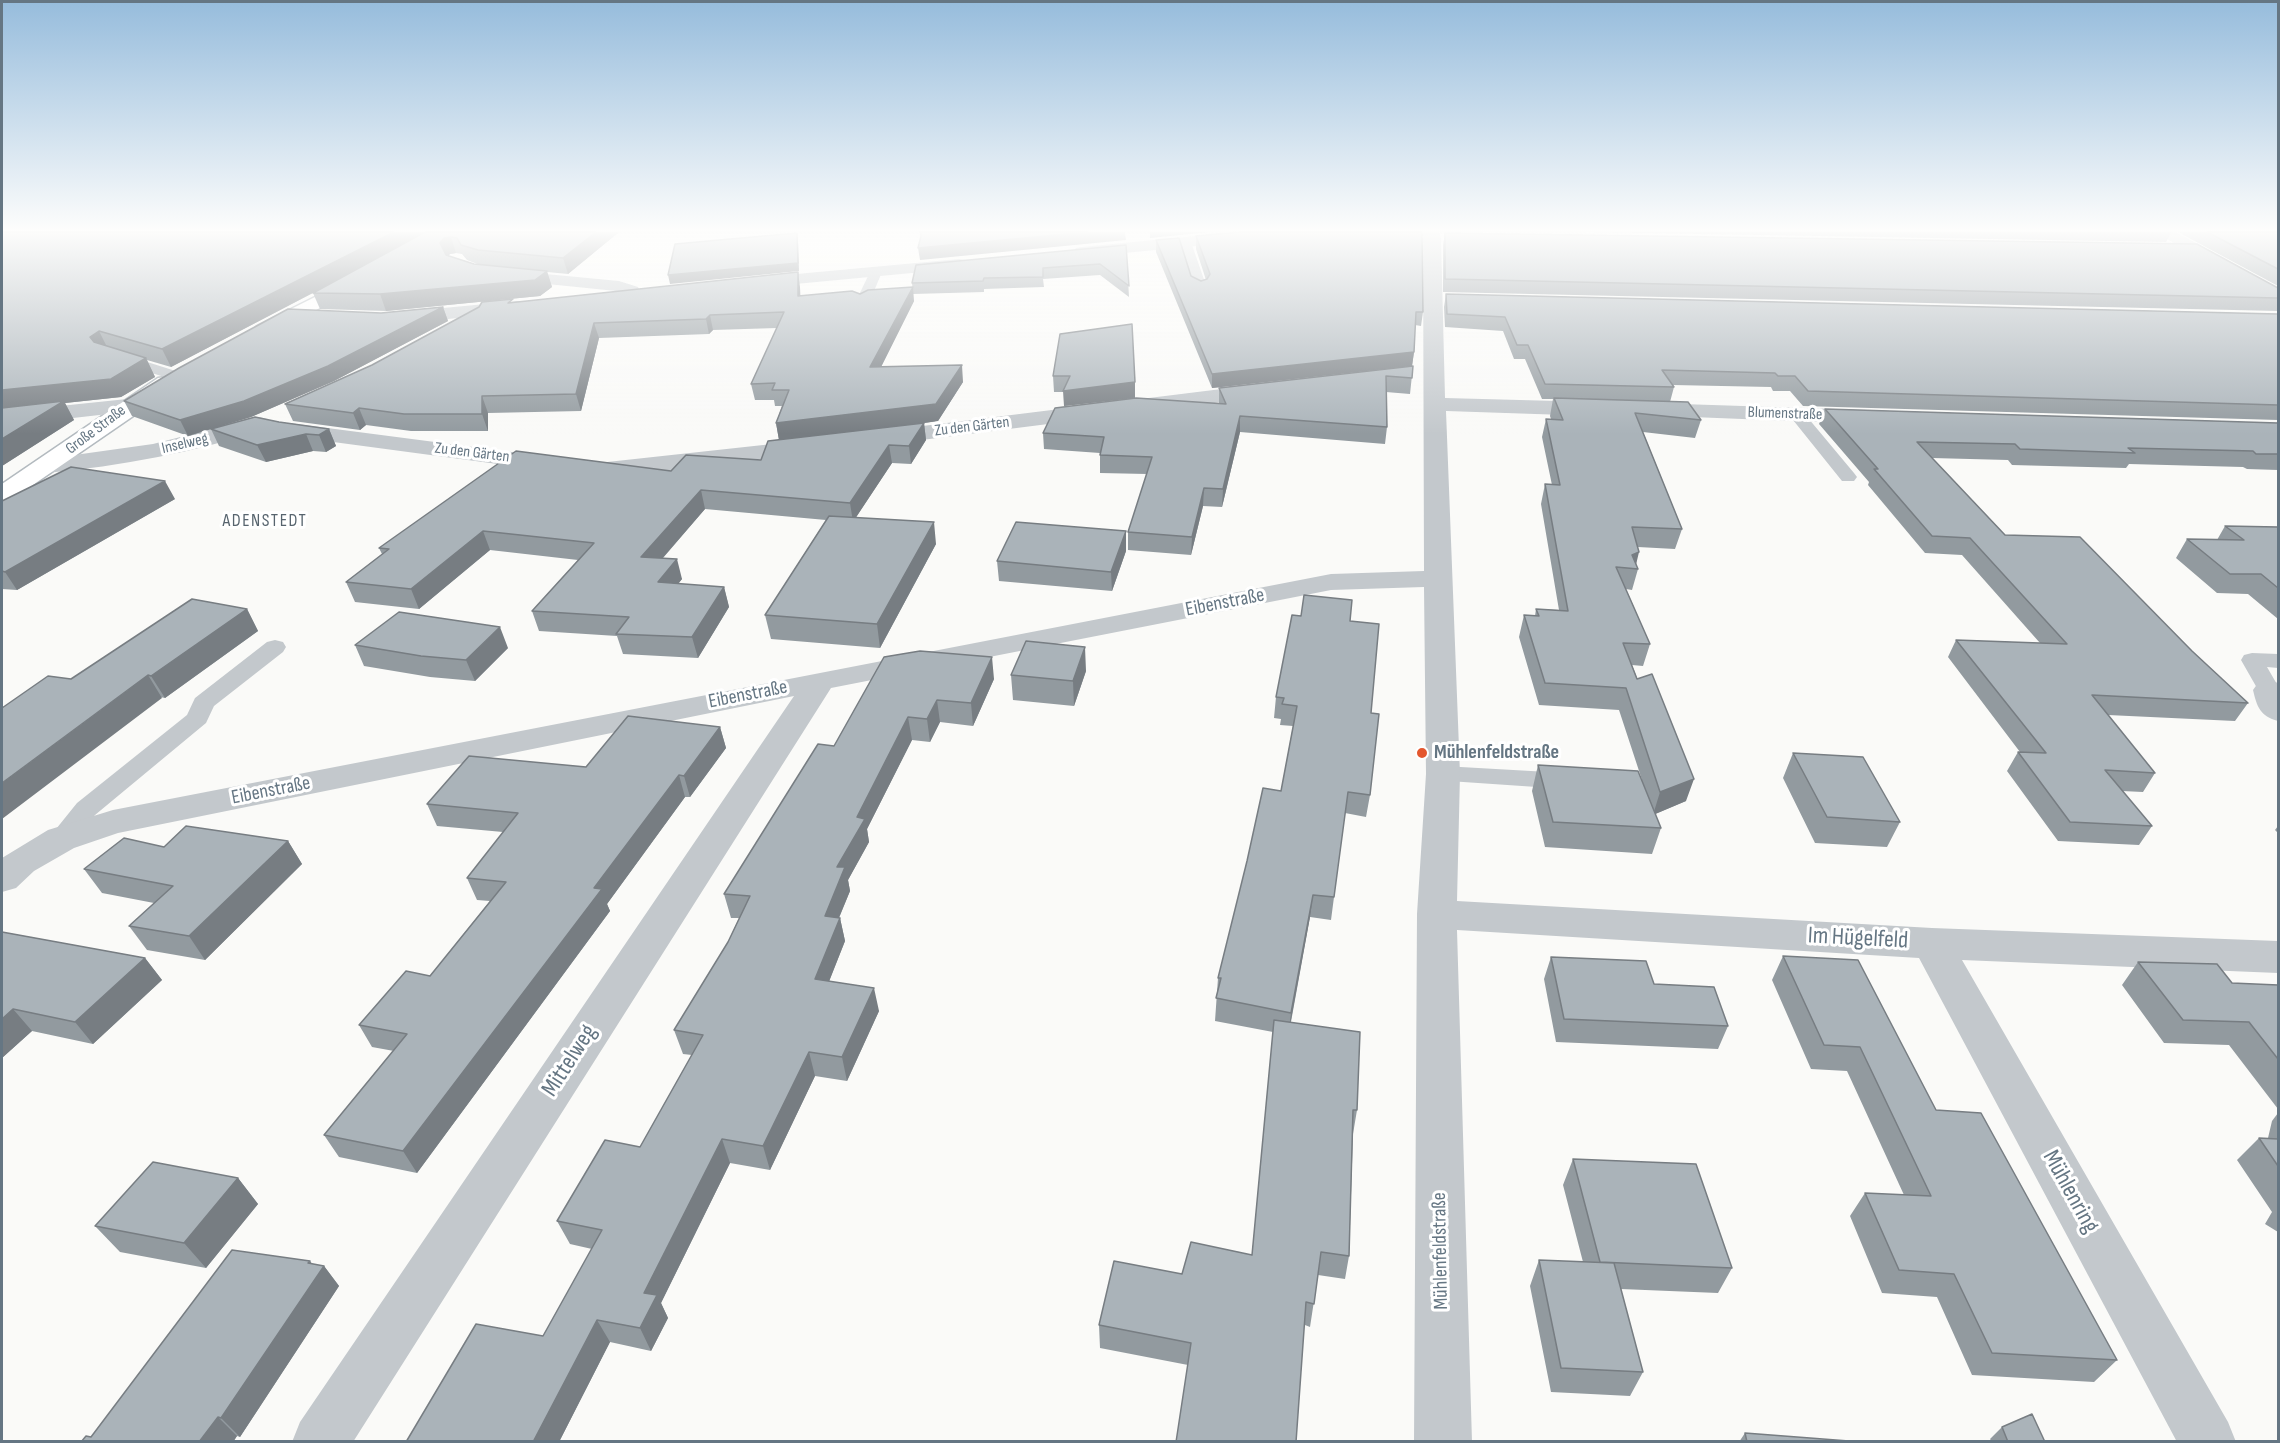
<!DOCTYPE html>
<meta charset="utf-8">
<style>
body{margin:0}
#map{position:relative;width:2280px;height:1443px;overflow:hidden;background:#fafaf8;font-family:"Sofia Sans Condensed",sans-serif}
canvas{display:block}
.frame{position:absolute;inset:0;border:3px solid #657683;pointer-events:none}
</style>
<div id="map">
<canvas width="2280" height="1443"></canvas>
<div class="frame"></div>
</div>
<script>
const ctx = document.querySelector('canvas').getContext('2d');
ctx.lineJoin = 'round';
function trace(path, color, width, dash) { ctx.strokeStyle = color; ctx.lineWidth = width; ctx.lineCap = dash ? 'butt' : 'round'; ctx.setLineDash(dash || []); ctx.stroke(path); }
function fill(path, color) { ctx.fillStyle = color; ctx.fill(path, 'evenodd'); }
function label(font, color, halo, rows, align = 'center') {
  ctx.font = font + ' "Sofia Sans Condensed",sans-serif'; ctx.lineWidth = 6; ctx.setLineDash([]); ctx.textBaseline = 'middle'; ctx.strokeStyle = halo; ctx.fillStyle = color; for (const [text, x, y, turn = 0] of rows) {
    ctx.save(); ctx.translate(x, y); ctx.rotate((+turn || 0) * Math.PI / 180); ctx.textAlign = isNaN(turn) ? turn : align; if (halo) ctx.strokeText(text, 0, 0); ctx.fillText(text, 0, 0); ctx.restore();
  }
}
const secondary = new Path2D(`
 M357,276L363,277L366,281L363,285L271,334H257L254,330L257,326Z
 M166,377L174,378L177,383L174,388L11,500L2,502V484L158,378Z`);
trace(secondary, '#b3babf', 3);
fill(new Path2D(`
 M1185,238L1191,242L1207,288L1205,291L1200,292L1193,288L1179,242Z
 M876,268L882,272L869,303L862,307L857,306L855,303L870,272Z
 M122,354L182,373L185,376L177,381L117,362L114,359Z
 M1797,410L1803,412L1854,473L1857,477L1854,481H1842L1789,415Z
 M275,640L283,642L286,647L283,652L214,706L206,723L95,815L71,846L61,848L51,846L48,839L77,803L187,715L195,698L267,642Z
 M2252,653L2278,654V668L2267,667L2278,686L2277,695L2269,697L2261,695L2241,660L2244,655Z
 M1443,766L1566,773L1575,775L1579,781L1575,787L1566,789L1434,780L1430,774L1434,768Z`), '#c3c8cc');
fill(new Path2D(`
 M1236,232H1300L1292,237L1082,257L1076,256L1073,252L1076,248L1082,247Z
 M1423,232H1439L1441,238L1445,398L1595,402L1603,404L1606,409L1603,414L1595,416L1446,411L1460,774L1457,901L1932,928L2278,941V973L1962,960L2228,1422L2236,1442H2177L1919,958L1457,930L1472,1442H1414L1417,914L1426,774L1424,587L1331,590L831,688L353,1442H292L300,1422L794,696L118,833L74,848L34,871L16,888L2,892V858L48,830L113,810L1331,574L1424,571Z
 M2155,232H2176L2278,288V300L2271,299Z
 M959,259L965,260L968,264L965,268L753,288L747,287L744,283L747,279L753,278Z
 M504,270L619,281L638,287L642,295L640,299L633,301L616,291L498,279L495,275L498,271Z
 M517,301L524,303L526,307L524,311L401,324L394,322L391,318L394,314L401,312Z
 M1262,384L1270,386L1273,391L1270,396L882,445L874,443L870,438L874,433L882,431Z
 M127,399L135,401L138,406L135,411L2,426V412Z
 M1650,403L1868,410L1876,412L1879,417L1876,422L1868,424L1642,415L1639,410L1642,405Z
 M259,417L267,419L270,424L267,429C195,452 122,466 46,473L37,471L34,466L37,461L46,459L153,444Z
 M289,423L550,457L559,459L562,464L559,469L550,471L281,435L277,430L281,425Z
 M809,440L817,442L821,447L817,452L642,474L598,476L589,474L586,469L589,464Z
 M2269,680L2278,683V721C2260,716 2257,707 2253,690L2258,683Z`), '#c3c8cc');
fill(secondary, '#fff');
fill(new Path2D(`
 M2,232H619L568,274L547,272L552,287L540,296L386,311L320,309L313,293L171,367L147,360L155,377L121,397L65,403L74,420L2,466ZM456,253L462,254L467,260L480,265L474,264L448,256L450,254Z
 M1583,232H2172L2171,233L2166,242Z
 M2178,232H2278V286Z
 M1445,233L2278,288V311L1443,292V245Z
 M1196,236L1423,312L1421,326L1415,325L1414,352L1412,366L1212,388L1156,252V240L1191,276L1201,281L1206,280L1196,249Z
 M1126,245L1129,297L1100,275L1043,279L1044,287L984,289V292L913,294L912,283Z
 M800,287V296L860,294L914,301L881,367L963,382L938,421L924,423L926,440L911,464L892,463L856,517L936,544L880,648L771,639L765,615L826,520L705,509L663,558L682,579L678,584L724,587L729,607L698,658L623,654L617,636L539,631L532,611L578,560L490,550L419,609L355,602L346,582L382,554L379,548L671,471L761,460L779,440L776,423L782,406H775L774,400H755L751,384L777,328L713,330L709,334L599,338L581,411L488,413V431H411L366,425L360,430L293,421L285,404L372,365L479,307L514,302Z
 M1446,294L2278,314V420L1803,406L1790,391H1773L1771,387L1673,385L1674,387L1670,402L1701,420L1695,438L1643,432L1682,529L1675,549L1638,547L1636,564L1638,569L1632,590L1626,589L1650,644L1643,666L1632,665L1686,801L1655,814L1661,828L1652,854L1545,847L1532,791L1538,765L1642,780L1619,710L1539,705L1519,637L1524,615L1535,616L1536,609L1559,610L1541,504L1545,484L1552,485L1542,437L1546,419H1551L1550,416L1553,399H1542L1525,359H1514L1503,331L1445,327L1444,307Z
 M443,307L448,321L334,381L251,417L188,436L132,416L124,401L381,313Z
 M1060,334L1135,382V398L1064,406V392H1054L1053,376Z
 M1413,366L1410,394L1386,392L1387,427L1385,444L1240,432L1222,507L1203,506L1191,555L1128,550V532L1147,474L1100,473V453L1044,449L1043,433L1219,404V388Z
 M1825,409L2278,423V470L2247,469L2243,467L2129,464L2126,468L2012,465L2008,460L1932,458L2005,535L2192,651L2248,703L2235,721L2108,715L2155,773L2143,792L2122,791L2152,826L2139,845L2058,841L2007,771L2018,752H2020L1948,657L1956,640L2040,643L1962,555L1925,553L1868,485L1869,482L1819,424Z
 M279,422L329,429L336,446L326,452L313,451L266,462L219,446L211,429Z
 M175,499L17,590L2,589V501Z
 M2225,526L2278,527V619L2248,594L2217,593L2176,558L2187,539L2217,540Z
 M1126,551L1112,591L999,581L997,561Z
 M247,609L258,631L165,698L71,679Z
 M1350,621L1371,713L1370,795L1366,817L1345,813L1331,920L1310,917L1291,1022L1357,1110L1353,1134L1349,1256L1345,1279L1318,1275L1310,1327L1305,1325L1188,1365L1100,1348L1099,1325L1182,1274L1252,1255L1273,1032L1215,1021L1218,978L1281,791L1293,726L1280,725L1281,719L1274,718L1276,697Z
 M355,645L508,648L475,681L430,677L364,666Z
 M884,657L994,679L973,726L940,722L930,742L912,740L867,829L869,842L848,880L850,891L839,918H840L845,941L829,981L879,1011L847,1081L815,1076L770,1170L730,1163L661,1303L668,1318L651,1351L610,1342L559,1442H406L543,1336L592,1249L570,1244L557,1221L640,1147L692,1055L683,1054L674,1030L728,942L739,918H731L724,894L834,746Z
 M1086,671L1074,706L1013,700L1011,675Z
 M720,727L726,748L690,797H685L607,904L610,911L417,1173L339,1157L324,1135L394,1051L372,1047L359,1025L430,976L490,901L477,900L467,878L503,832L437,826L427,804L586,767Z
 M1793,753L1900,822L1887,847L1815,843L1783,778Z
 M2278,826V833L2275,830Z
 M288,841L302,864L205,960L147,950L129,926L154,903L102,893L84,869L164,847Z
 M2,932L145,958L162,980L93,1044L32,1031L2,1058Z
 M1783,956L1936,1110L2117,1360L2094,1382L1972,1375L1937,1297L1882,1293L1850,1216L1865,1193L1904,1195L1847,1071L1811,1069L1772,980Z
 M1551,957L1654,984L1728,1026L1718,1049L1556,1042L1544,979Z
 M2138,962L2232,983L2278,985V1109L2229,1045L2164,1043L2122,985Z
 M2278,1113V1232L2265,1224L2272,1212L2237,1160L2259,1138H2268L2272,1121Z
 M1573,1159L1732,1268L1718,1293L1621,1289L1643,1372L1630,1396L1551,1392L1530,1286L1539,1260L1583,1262L1563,1185Z
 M238,1178L258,1204L206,1268L120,1252L95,1226Z
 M312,1264L324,1266L339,1286L240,1437L237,1436L233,1442H81L91,1437Z
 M2002,1427L2045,1442H1992L1990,1439Z
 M1745,1433L1849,1442H1739Z`), '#929a9f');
fill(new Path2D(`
 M394,232H429L171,367L162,349Z
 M596,232H619L568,274L563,258Z
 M1088,232H1125L1126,240L920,260L918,248Z
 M1150,232H1210L1150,238Z
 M797,233L798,242L799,271L670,284L668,275Z
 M451,237L456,253L450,254L445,259L440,243L444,238Z
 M547,271L552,287L540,296L386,311L380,294Z
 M798,272L800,287L801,310L798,296Z
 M913,287L914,301L873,383L870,367Z
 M443,307L448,321L334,381L251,417L188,436L180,420Z
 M710,315L713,330L709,334L706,319Z
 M594,323L599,338L581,411L576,394Z
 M99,331L108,349L100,354L90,337Z
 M1414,352L1412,366L1212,388V374Z
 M146,358L155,377L121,397L65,403L74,420L2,466V390Z
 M962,365L963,382L938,421L924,423L926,440L911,464L909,446L924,423L779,440L776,423Z
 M1135,382V398L1064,406L1063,391Z
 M482,396L488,413V431L482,414Z
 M359,408L366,425L360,430L353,413Z
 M1240,416V432L1222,507L1223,489Z
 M329,429L336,446L326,452L319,435Z
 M306,434L313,451L266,462L257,445Z
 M889,445L892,463L853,522L850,503Z
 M165,481L175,499L17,590L5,572Z
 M1204,488L1203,506L1191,555L1192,537Z
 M701,490L705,509L647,576L641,557Z
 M934,522L936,544L880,648L877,624Z
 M483,531L490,550L419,609L411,589Z
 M1126,531V551L1112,591L1111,572Z
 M1639,552L1635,569L1632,555Z
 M677,559L682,579L663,602L658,582Z
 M724,587L729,607L698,658L692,637Z
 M247,609L258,631L165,698L151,676Z
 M500,627L508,648L475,681L466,660Z
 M1085,647L1086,671L1074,706L1073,681Z
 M992,657L994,679L973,726L971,703Z
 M148,675L162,698L2,819V783Z
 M937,700L940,722L930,742L927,719Z
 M908,717L912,740L867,829L869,842L848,880L850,891L830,939L825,916L837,867L857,817Z
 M720,727L726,748L690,797L684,776Z
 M679,775L685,797L607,904L610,911L417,1173L403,1151L594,888Z
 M1694,779L1686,801L1653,815L1660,792Z
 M288,841L302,864L205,960L189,936Z
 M1313,895L1310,917L1288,1036L1291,1013Z
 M840,918L845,941L821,1002L815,979Z
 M145,958L162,980L93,1044L75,1022Z
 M874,988L879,1011L847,1081L842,1057Z
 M13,1009L32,1031L2,1058V1019Z
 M809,1052L815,1076L770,1170L763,1146Z
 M722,1139L730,1163L661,1303L668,1318L651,1351L640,1328L644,1293Z
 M238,1178L258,1204L206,1268L184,1243Z
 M310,1261L319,1273L324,1266L339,1286L240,1437L221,1418Z
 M597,1320L610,1342L559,1442H533Z
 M218,1417L237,1436L233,1442H199Z`), '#777d82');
const building = new Path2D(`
 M2,232H394L162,349L99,331L90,337L94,342L146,358L111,379L2,390Z
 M425,232H596L563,258L478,250L461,245L457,238L451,237L444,238L440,243L446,255L474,264L547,271L535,280L380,294L313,293Z
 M920,232H1088L918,248L921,236Z
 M1239,232H1422L1423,312H1416L1414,352L1212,374L1156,240L1179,238L1191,276L1201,281L1207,279L1210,274L1196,236Z
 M2207,232H2278V269Z
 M797,233L798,263L668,275L675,244Z
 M1445,233L2197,244L2278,288V298L1445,279Z
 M1126,245L1129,286L1100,264L1043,268V277L984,278L983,281L912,283L916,265Z
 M798,272V296L852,291L860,294L868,290L913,287L870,367L962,365L936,404L776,423L789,390H772L775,383L751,384L784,312L710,315L706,319L594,323L576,394L482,396V414H404L359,408L353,413L285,404L372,365L479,307L482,302L513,299L508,303Z
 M1446,294L2278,314V405L1808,391L1795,376H1778L1775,373L1662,370L1674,387L1545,384L1528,345H1517L1505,317L1447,314Z
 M443,307L328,366L244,401L180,420L124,401L179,368L288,309L381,313Z
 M1132,324L1135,382L1063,391L1070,376H1053L1060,334Z
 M1413,366L1412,378L1386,376L1387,427L1240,416L1223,489L1204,488L1192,537L1128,532L1152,457L1100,455L1104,437L1043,433L1055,408L1136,398L1226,404L1219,388Z
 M1554,398L1688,402L1701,420L1635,413L1682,529L1632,527L1639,552L1632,555L1638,569L1616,567L1650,644L1623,643L1637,679L1652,674L1694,779L1660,792L1626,688L1545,683L1524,615L1539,616L1536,609L1568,611L1545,484L1560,485L1546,419L1563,420Z
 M64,401L2,439V408Z
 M1825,409L2278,423V454H2256L2253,451L2128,448L2135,453L2020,449L2015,444L1917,442L2005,535L2080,537L2192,651L2248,703L2092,695L2155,773L2105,770L2152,826L2070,822L2018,752L2046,753L1956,640L2067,644L1970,538L1932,536L1874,469H1878Z
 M255,417L279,422L329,429L319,435L306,434L257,445L211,429Z
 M924,423L909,446L889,445L850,503L701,490L641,557L677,559L658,582L724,587L692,637L616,634L629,617L532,611L594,543L483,531L411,589L346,582L389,549L379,548L516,451L671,471L686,455L761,460L768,441Z
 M71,467L165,481L5,572L2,571V501Z
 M829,516L934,522L877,624L765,615Z
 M1016,522L1126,531L1111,572L997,561Z
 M2225,526L2278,527V588L2261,574H2230L2187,539L2244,540Z
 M1304,595L1352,600L1350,621L1379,624L1371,713L1379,714L1370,795L1348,792L1334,897L1313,895L1291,1013L1216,998L1221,978H1218L1247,861L1263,788L1281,791L1297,706L1282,704L1284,698L1276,697L1292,615L1301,616Z
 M192,599L247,609L151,676L148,675L2,783V708L48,676L71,679Z
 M399,612L500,627L466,660L421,656L355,645Z
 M1026,641L1085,647L1073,681L1011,675Z
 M920,651L992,657L971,703L937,700L927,719L908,717L857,817L865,819L837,867H845L825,916L840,918L815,979L874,988L842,1057L809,1052L763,1146L722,1139L644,1293L657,1295L640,1328L597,1320L533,1442H406L476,1324L543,1336L602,1230L557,1221L605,1140L640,1147L703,1035L674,1030L728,942L750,896L724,894L818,744L834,746L884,657Z
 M628,716L720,727L684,776L679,775L594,888L602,889L403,1151L324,1135L407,1034L359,1025L406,971L430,976L506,882L467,878L518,813L427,804L469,756L586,767Z
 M1793,753L1863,757L1900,822L1827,817Z
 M1538,765L1638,771L1661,828L1553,822Z
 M186,826L288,841L189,936L129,926L173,886L84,869L124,838L164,847Z
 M2,932L145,958L75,1022L13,1009L2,1019Z
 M1783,956L1858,960L1936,1110L1981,1113L2117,1360L1992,1353L1954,1274L1899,1270L1865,1193L1931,1196L1860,1047L1824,1045Z
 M1551,957L1646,961L1654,984L1714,987L1728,1026L1564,1019Z
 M2138,962L2217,964L2232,983L2278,985V1059L2249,1022L2183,1020Z
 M1274,1020L1360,1032L1357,1110H1353L1349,1256L1321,1252L1314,1304L1306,1302L1296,1442H1176L1191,1343L1099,1325L1114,1261L1182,1274L1191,1242L1252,1255Z
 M2259,1138L2278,1139V1166Z
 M1573,1159L1696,1164L1732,1268L1600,1262Z
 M153,1162L238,1178L184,1243L95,1226Z
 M232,1250L310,1261L308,1263L324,1266L221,1418L218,1417L199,1442H81L86,1436L91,1437Z
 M1539,1260L1614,1263L1643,1372L1561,1368Z
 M2032,1414L2045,1442H2008L2002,1427Z
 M1745,1433L1849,1441V1442H1747Z`);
fill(building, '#aab3b9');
trace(building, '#777d82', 1.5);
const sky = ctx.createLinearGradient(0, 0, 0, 434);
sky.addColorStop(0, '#96bcdc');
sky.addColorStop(0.53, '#fdfdfc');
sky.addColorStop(1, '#fdfdfc00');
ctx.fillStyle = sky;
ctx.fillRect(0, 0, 2280, 434);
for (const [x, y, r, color] of [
 [1422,753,6,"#e4572e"]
]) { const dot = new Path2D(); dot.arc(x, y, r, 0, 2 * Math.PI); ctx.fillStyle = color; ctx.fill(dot); trace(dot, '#fff', 2); }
label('16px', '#657683', '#fff', [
 ["Blumenstraße",1785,414,2],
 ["Zu den Gärten",972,427,-7],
 ["Große Straße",96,430,-37],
 ["Inselweg",185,444,-13],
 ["Zu den Gärten",472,453,7]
]);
ctx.letterSpacing = '1.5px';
label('18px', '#57646e', '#fff', [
 ["ADENSTEDT",265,521]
]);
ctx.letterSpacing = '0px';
label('20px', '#657683', '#fff', [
 ["Eibenstraße",1225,603,-11],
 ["Eibenstraße",748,695,-11],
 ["Eibenstraße",271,791,-11],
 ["Mühlenfeldstraße",1441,1251,-91]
]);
label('bold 20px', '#657683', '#fff', [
 ["Mühlenfeldstraße",1434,753]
], 'left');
label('24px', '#657683', '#fff', [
 ["Im Hügelfeld",1858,939,3],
 ["Mittelweg",570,1061,-57],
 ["Mühlenring",2070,1192,61]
]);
</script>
